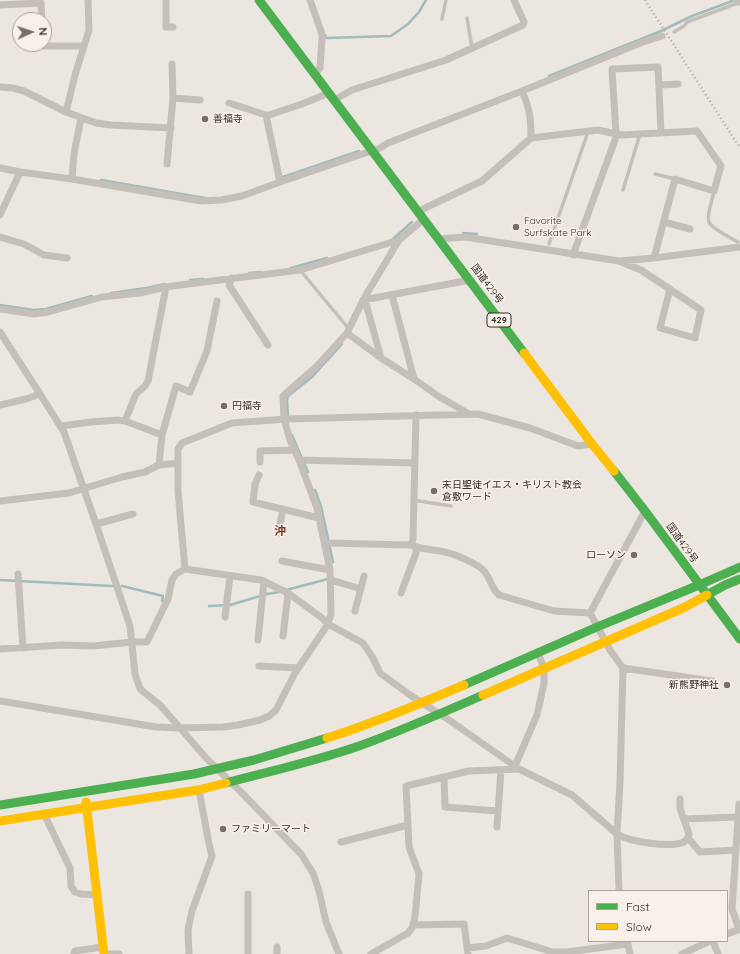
<!DOCTYPE html>
<meta charset="utf-8">
<style>
body{margin:0}
#map{position:relative;width:740px;height:954px;overflow:hidden;background:#ece6e1;font-family:Quicksand,sans-serif}
canvas{display:block}
.legend{position:absolute;left:588px;top:890px;width:140px;height:52px;box-sizing:border-box;background:#f8f1e9;border:1px solid #aaa29c;margin:0;padding:5px 7px;list-style:none;font-size:12px;color:#352c29}
.legend li{display:flex;align-items:center;gap:8px;height:20px}
.legend b{width:20px;border:1px solid #aaa29c}
.north{position:absolute;left:12px;top:12px;width:40px;height:40px;box-sizing:border-box;background:#f8f1e9;border:1px solid #aaa29c;border-radius:50%;rotate:87deg;font-size:11px;font-weight:700;line-height:16px;text-align:center;color:#352c29}
.north::after{content:'';display:block;margin:auto;width:14px;height:18px;background:#756d69;clip-path:polygon(50% 0,100% 100%,50% 72%,0 100%)}
</style>
<div id="map">
<canvas width="740" height="954"></canvas>
<ul class="legend">
<li><b style="height:5px;background:#4caf50"></b>Fast</li>
<li><b style="height:5px;background:#ffc107"></b>Slow</li>
</ul>
<div class="north">N</div>
</div>
<script>
const ctx = document.querySelector('canvas').getContext('2d');
ctx.lineJoin = 'round';
function trace(path, color, width, dash) { ctx.strokeStyle = color; ctx.lineWidth = width; ctx.lineCap = dash ? 'butt' : 'round'; ctx.setLineDash(dash || []); ctx.stroke(path); }
function label(font, color, halo, rows, align = 'center') {
  ctx.font = font + ' Quicksand,"Noto Sans JP",sans-serif'; ctx.lineWidth = 3; ctx.setLineDash([]); ctx.textBaseline = 'middle'; ctx.strokeStyle = halo; ctx.fillStyle = color; for (const [text, x, y, turn = 0] of rows) {
    ctx.save(); ctx.translate(x, y); ctx.rotate((+turn || 0) * Math.PI / 180); ctx.textAlign = isNaN(turn) ? turn : align; if (halo) ctx.strokeText(text, 0, 0); ctx.fillText(text, 0, 0); ctx.restore();
  }
}
trace(new Path2D(`
 M325,35L326,38L391,36L408,24L419,12L426,0
 M549,76L661,31L692,16L735,0
 M280,178L359,151
 M101,180L205,198
 M463,233L477,234
 M393,239L412,222
 M291,268L327,258
 M249,273L260,272
 M190,280L203,279
 M111,293L146,288L165,284
 M0,305L33,310L46,309L92,296
 M288,417L287,399L288,396L312,377L342,344
 M292,435L308,472
 M315,490L321,506L333,562
 M0,580L112,586
 M122,586L163,596L162,601H163
 M286,590L328,579
 M209,606L230,605L267,594L279,592`), '#a0bcba', 2.5);
trace(new Path2D(`
 M467,18L472,48
 M442,19L446,0
 M674,32L684,26L687,22L738,3
 M655,174L675,179
 M623,190L640,134
 M714,191C713,198 706,216 709,222C712,229 731,238 738,242
 M549,244L588,132
 M300,270L349,329
 M413,500L451,506`), '#c5bfba', 3.5);
trace(new Path2D(`
 M166,0V27H173
 M310,0L322,34V40L320,68L315,74
 M737,0L738,2
 M0,5L41,3L42,20
 M44,44V46H84
 M660,85L678,84
 M0,87L13,88L24,91L66,112L96,123L111,125L171,128
 M173,98L200,100
 M334,100L352,90L446,60L523,25L524,22L514,0
 M229,103L266,115H269L302,104L329,93
 M66,112L75,75L89,30L88,0
 M266,115L280,182
 M531,138L598,130L621,135L697,131L721,166L714,191L675,179L654,258
 M167,164L173,98L172,64
 M0,168L20,172L72,179L201,201L221,200L242,196L280,182L380,148L388,143L522,91L643,42L662,36
 M72,179L74,154L81,118
 M419,212L425,208L482,181L531,138C531,119 530,109 522,91
 M0,215L20,172
 M664,222L690,229
 M0,237L24,244L44,255L67,258
 M438,239L465,237L619,261L654,258L740,247
 M573,255L615,140L616,134L612,69L658,67L661,133
 M621,262L641,270L701,310L695,338L660,328L670,289
 M232,278L229,285L268,345
 M392,295L414,379L438,396L457,407L469,414
 M363,300L470,280
 M365,300L381,358
 M0,309L34,314L48,312L102,297L140,293L166,287L188,284L300,270L399,240
 M0,332L40,394L64,432L96,524L130,626L135,674L140,689L160,705L207,759L240,791L301,854L313,873L319,891L326,922L339,954
 M347,333L381,358L414,379
 M0,405L26,399L40,394
 M125,421L136,394L145,386L148,381L166,287
 M61,426L91,422L118,420L125,421L162,435
 M299,460L414,463
 M260,462V451L294,450
 M159,465L162,435L176,386L190,392L207,351L217,301
 M259,475L255,484L253,502L319,518
 M0,501L69,493L122,477L145,472L159,465L178,463
 M96,524L133,514
 M278,533L283,509
 M325,543L411,545C422,550 434,549 445,552C455,554 478,564 484,571C491,579 491,588 499,595L554,611L590,613
 M411,545L413,539L416,415
 M282,561L330,570
 M185,569L178,491V449L182,443L232,423L287,419L478,414L530,428L578,446L592,444
 M18,574L23,648
 M331,580L361,589
 M401,593L416,553V547
 M355,611L364,576
 M590,613L610,650L623,668L620,782L617,834L619,891
 M590,613L645,511
 M225,617L230,576
 M283,636L288,593
 M258,640L264,581
 M0,649L62,645L93,646L132,642H147L168,599L172,580L176,574L185,569L261,580L288,593L322,618L328,624L363,643L373,658L380,673L410,695L449,720L519,769L572,795L617,834C630,842 670,848 684,842C687,840 688,837 689,834L680,808V799
 M259,666L298,668
 M623,668L712,681
 M0,701L156,727L179,728L223,727L238,725L260,720L269,716L276,710L295,673L328,624L331,614L330,570L317,508L299,460L290,440L284,419L283,396L316,367L347,333L363,300L399,240L424,219
 M515,766L537,715L544,683V668L538,653
 M444,777L445,807L498,811
 M739,804L732,909L739,929
 M44,814L70,868L71,886L75,892L81,894L97,895
 M684,819L738,817
 M497,827L501,770
 M688,838L700,852L736,850
 M341,842L408,825
 M413,925L464,924L468,954
 M727,934L740,929
 M627,941L630,954
 M713,941L718,954
 M277,947V954
 M467,948L486,946L507,938L553,952H567L628,944
 M74,954L75,951L103,947
 M110,954H119
 M189,954L188,930L192,911L212,856L209,844L199,790
 M248,954V894
 M371,954L408,933L412,928L415,917L419,874L409,847L406,786L469,771L519,769
 M682,954L710,941`), '#c5bfba', 7);
trace(new Path2D(`
 M259,0L524,353
 M614,471L645,511L740,639
 M699,585L740,567
 M707,595L725,585L740,579
 M464,685L597,627L699,585
 M226,783C271,771 316,761 359,746C401,731 442,713 483,695
 M0,805L194,774L254,760L327,738`), '#4caf50', 9);
trace(new Path2D(`
 M524,353L592,444L614,471
 M483,695L683,608L707,595
 M327,738C374,723 419,704 464,685
 M86,802L104,954
 M0,821L198,790L226,783`), '#ffc107', 9);
trace(new Path2D(`
 M645,0L740,148`), '#ada8a4', 2.5, [1, 3]);
for (const [x, y, r, color] of [
 [205,119,4,"#756d69"],
 [516,227,4,"#756d69"],
 [224,406,4,"#756d69"],
 [434,491,4,"#756d69"],
 [634,555,4,"#756d69"],
 [727,685,4,"#756d69"],
 [223,829,4,"#756d69"]
]) { const dot = new Path2D(); dot.arc(x, y, r, 0, 2 * Math.PI); ctx.fillStyle = color; ctx.fill(dot); trace(dot, '#f8f1e9', 1.5); }
for (const [x, y, w] of [
 [499,320,24]
]) { const box = new Path2D(); box.roundRect(x - w / 2, y - 7, w, 14, 3); ctx.fillStyle = '#f8f1e9'; ctx.fill(box); trace(box, '#352c29', 1); }
label('bold 9px', '#352c29', null, [
 ["429",499,320]
]);
label('10px', '#352c29', '#f8f1e9', [
 ["善福寺",213,119],
 ["Favorite",524,221],
 ["Surfskate Park",524,233],
 ["円福寺",232,406],
 ["末日聖徒イエス・キリスト教会",442,485],
 ["倉敷ワード",442,497],
 ["ローソン",626,555,"right"],
 ["新熊野神社",719,685,"right"],
 ["ファミリーマート",231,829]
], 'left');
label('10px', '#352c29', '#f8f1e9', [
 ["国道429号",487,284,53],
 ["国道429号",682,543,54]
]);
label('bold 12px', '#7d3a29', '#f8f1e9', [
 ["沖",280,531]
]);
</script>
